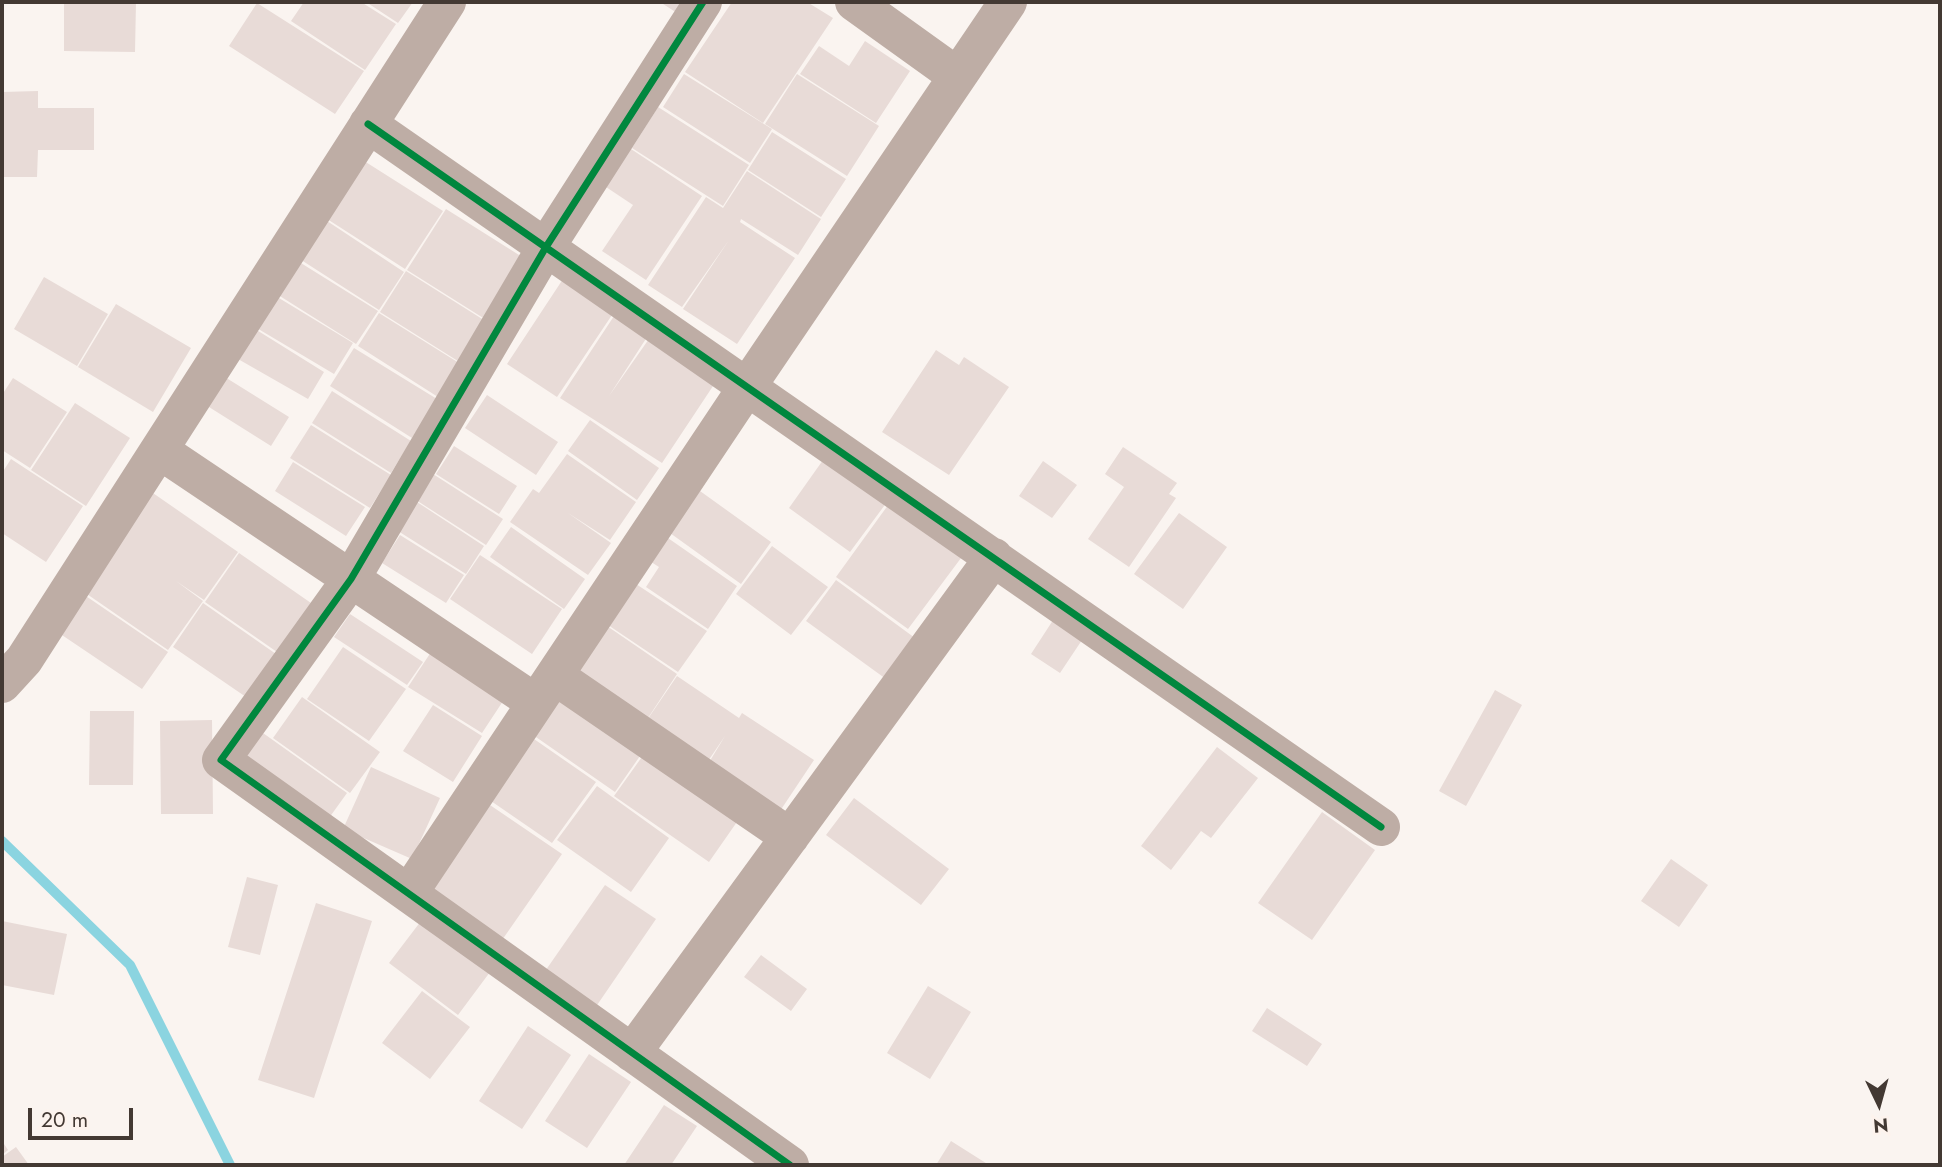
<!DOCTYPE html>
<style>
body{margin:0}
#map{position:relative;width:1942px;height:1167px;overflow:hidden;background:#faf4f0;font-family:Jost,sans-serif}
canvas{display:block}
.frame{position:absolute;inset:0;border:4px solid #433933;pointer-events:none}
.north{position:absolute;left:1844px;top:1069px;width:70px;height:70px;-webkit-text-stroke:5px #fdf3ed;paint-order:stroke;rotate:175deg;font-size:19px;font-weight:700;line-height:28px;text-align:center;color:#433933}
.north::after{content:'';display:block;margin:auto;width:24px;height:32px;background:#433933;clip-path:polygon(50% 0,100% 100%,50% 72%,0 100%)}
.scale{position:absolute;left:28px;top:1108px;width:105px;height:32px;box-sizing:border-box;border:4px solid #433933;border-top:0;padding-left:9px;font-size:21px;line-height:24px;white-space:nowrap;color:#433933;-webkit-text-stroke:5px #fdf3ed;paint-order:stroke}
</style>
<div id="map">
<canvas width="1942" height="1167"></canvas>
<div class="frame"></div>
<div class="north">N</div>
<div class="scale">20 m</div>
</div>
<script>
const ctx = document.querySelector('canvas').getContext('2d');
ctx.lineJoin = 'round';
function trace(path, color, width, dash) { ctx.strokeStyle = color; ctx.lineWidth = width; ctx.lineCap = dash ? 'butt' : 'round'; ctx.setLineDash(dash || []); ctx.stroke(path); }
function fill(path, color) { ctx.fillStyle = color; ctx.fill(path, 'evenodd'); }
trace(new Path2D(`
 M2,841L130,965L230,1165`), '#8bd4e0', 10);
fill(new Path2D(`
 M64,2H136L135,52L64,51Z
 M304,2H361L396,24L365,70L291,21Z
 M366,2H413L398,23Z
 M660,2H684L677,13Z
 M732,2H807L833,18L763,123L685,72Z
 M257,3L364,71L335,114L229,46Z
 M865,41L910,71L876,123L800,74L819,46L849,66Z
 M684,74L772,129L750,163L663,107Z
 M797,74L879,126L847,176L765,124Z
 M38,91V108H94V150H38L37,177H2V92Z
 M658,107L749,165L723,206L632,148Z
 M772,132L846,179L821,217L748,170Z
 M628,147L702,196L646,280L602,251L633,205L603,185Z
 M361,159L443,211L405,269L324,217Z
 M747,171L821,219L798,255L741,219L740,222L795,258L737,344L683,309L729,240L682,307L648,285L706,197L723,208Z
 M446,209L527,260L488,321L407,270Z
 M321,217L404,272L379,310L295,256Z
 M296,260L378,311L356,344L275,293Z
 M406,271L487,322L461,363L380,312Z
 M44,277L108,314L77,366L14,329Z
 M563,279L614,312L557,397L507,364Z
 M274,295L353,343L334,374L255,327Z
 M116,304L191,348L153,412L78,367Z
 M379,313L459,363L438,397L358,346Z
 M616,313L649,334L609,396L651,336L717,380L662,463L560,398Z
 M255,329L324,372L308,399L238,359Z
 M354,348L437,399L412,438L330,386Z
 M936,350L959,365L964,357L1009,387L949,475L882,432Z
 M220,374L289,417L271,446L201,402Z
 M13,378L67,412L30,468L2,450V395Z
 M332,391L411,441L391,473L312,423Z
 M487,395L558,442L536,475L465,428Z
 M75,403L130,438L86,506L31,470Z
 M590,420L659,468L637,500L568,451Z
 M311,425L391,475L370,508L290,458Z
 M454,446L517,486L499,514L436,474Z
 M1123,447L1177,483L1169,494L1176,498L1129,567L1088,539L1124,487L1105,474Z
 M828,453L890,498L850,552L789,508Z
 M567,454L636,502L610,540L568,513L611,543L588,575L510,522L533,489L539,493Z
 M11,459L83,506L46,562L2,533V473Z
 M1043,461L1077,485L1052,518L1019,496Z
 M293,462L365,507L346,536L275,491Z
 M433,474L503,519L486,545L416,500Z
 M150,491L238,552L204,600L176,581L203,601L168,650L84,592Z
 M700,491L771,542L741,584L670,533Z
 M891,501L964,554L908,629L836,577Z
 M417,502L484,546L466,574L398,531Z
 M1179,513L1227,547L1183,609L1134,574Z
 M511,527L585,579L564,609L490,557Z
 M400,535L464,575L446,603L382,563Z
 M665,536L737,586L708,629L646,587L659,567L648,560Z
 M772,546L828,587L791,635L736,594Z
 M239,553L311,603L277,652L205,602Z
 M480,555L562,609L532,654L450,599Z
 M836,580L915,638L886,679L806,621Z
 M636,584L707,631L678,672L608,625Z
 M80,592L168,652L142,689L53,629Z
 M203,603L276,654L246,697L173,647Z
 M1059,611L1088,631L1060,673L1031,654Z
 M350,614L423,662L407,685L334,637Z
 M607,626L677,674L644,724L573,677Z
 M343,647L406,689L369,741L307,699Z
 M433,649L507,695L482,733L408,687Z
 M677,676L739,718L742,713L814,760L780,811L708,764L725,736L706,764L645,723Z
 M567,686L649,743L615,792L533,735Z
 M1495,690L1522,705L1466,806L1439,791Z
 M302,697L380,752L350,793L273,738Z
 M433,705L482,736L453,782L403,751Z
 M90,711H134L133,785H89Z
 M212,720L213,814H161L160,721Z
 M263,733L347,793L324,825L240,764Z
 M534,739L596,782L552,843L491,801Z
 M1217,747L1258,778L1211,838L1201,831L1171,870L1141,846Z
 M644,754L739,819L709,862L614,796Z
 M371,767L440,798L412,859L343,829Z
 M597,786L669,838L631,892L557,840Z
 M854,798L949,869L921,905L826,835Z
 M487,803L562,854L500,943L425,892Z
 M1322,812L1375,850L1312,940L1258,903Z
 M1671,859L1708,885L1679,927L1641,901Z
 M247,877L278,885L260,955L228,947Z
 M605,885L656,919L593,1011L541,977Z
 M316,903L372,921L314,1098L258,1080Z
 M2,921L67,934L54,995L2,985Z
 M421,921L490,972L458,1015L389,963Z
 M761,955L807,989L791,1011L744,977Z
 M928,986L971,1012L930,1079L887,1053Z
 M422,991L470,1027L430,1079L382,1043Z
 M1267,1008L1322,1044L1307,1066L1252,1031Z
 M528,1026L571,1055L522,1129L479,1101Z
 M589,1054L631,1082L587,1148L545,1121Z
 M664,1105L697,1126L671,1165H624Z
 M2,1141L8,1150L2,1155Z
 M951,1141L989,1165H936Z
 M16,1147L29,1165H2V1157Z`), '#e8dbd7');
trace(new Path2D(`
 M703,2L546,247L351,579L221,760L790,1165
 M854,2L957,76
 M368,124L1381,827
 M159,450L536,703
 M555,676L790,837
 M2,684L24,660L447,2
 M409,893L747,387L1008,2
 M632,1053L994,557`), '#beada5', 38);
trace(new Path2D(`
 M703,2L546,247L351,579L221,760L790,1165
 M368,124L1381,827`), '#00873e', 7);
</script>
